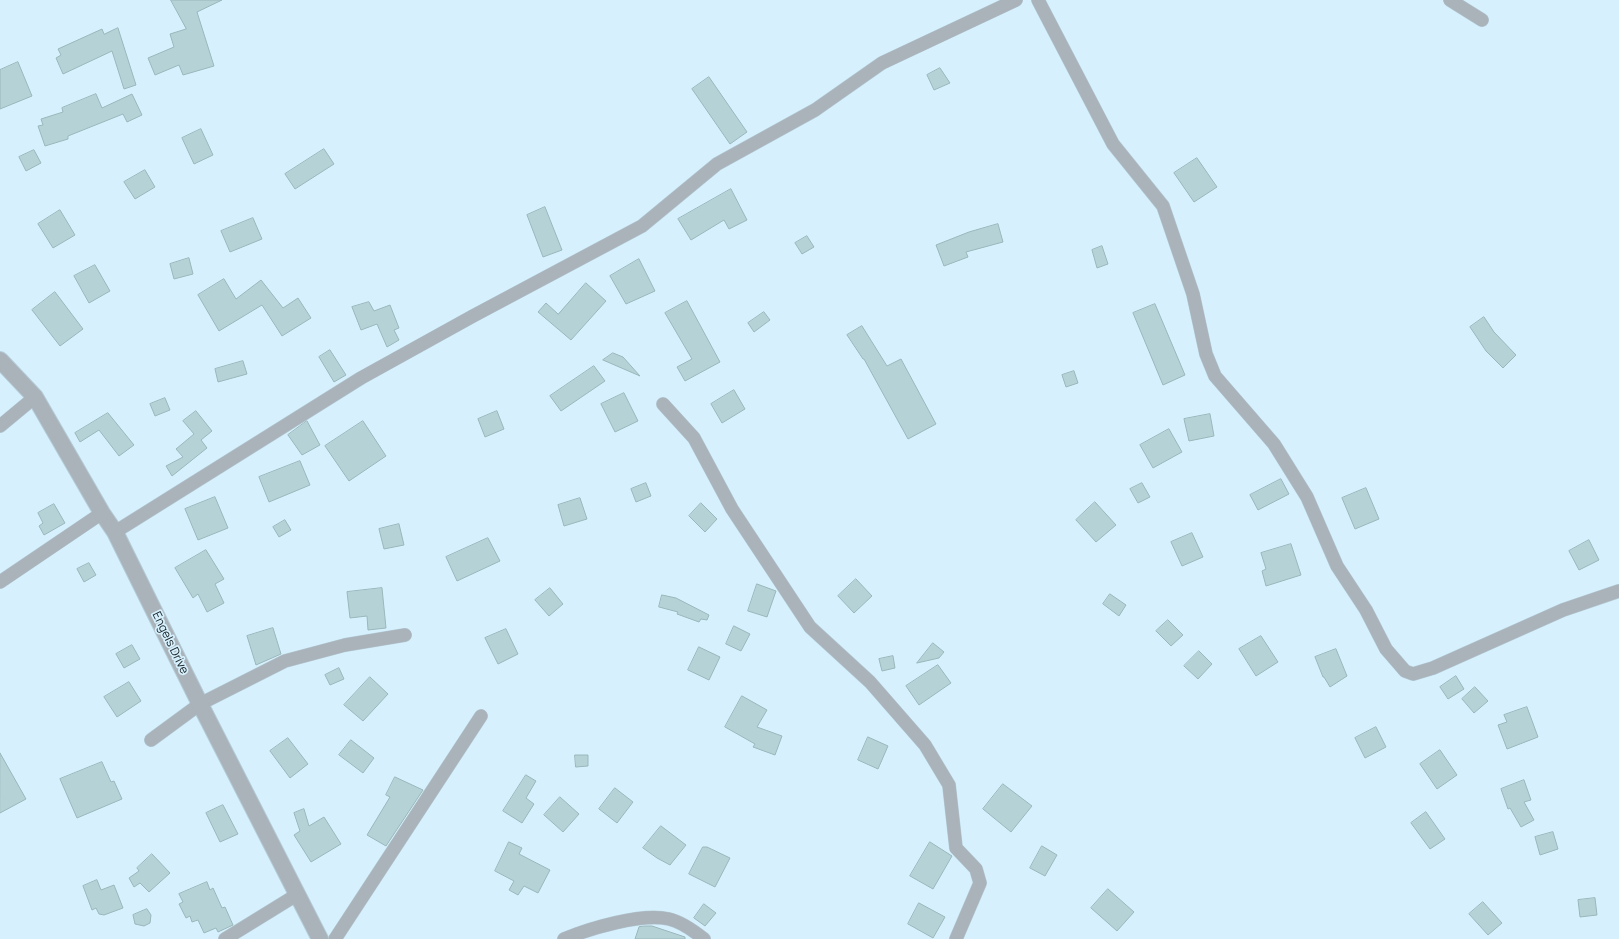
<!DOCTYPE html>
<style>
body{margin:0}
canvas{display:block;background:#d6f1fd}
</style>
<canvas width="1619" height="939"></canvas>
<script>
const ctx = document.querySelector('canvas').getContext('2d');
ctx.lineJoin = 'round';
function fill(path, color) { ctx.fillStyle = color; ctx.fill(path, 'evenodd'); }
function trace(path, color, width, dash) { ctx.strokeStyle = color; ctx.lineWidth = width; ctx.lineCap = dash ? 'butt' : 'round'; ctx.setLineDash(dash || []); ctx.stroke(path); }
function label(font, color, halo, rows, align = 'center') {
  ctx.font = font + ' Manrope,sans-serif'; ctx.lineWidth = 3.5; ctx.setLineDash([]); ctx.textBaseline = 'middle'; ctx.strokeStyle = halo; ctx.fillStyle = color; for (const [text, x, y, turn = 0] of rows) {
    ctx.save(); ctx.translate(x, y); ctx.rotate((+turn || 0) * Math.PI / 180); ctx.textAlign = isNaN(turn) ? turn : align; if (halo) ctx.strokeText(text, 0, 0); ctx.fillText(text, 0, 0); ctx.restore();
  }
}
const building = new Path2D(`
 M171,0H222L197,12L214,66L183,75L179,65L155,75L148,58L174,47L170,34L186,29Z
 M118,28L136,85L124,89L112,51L63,74L56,58L61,55L58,49L102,29L104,34Z
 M18,62L32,96L0,109V70Z
 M940,68L950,83L934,90L927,75Z
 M709,77L747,132L730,144L692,89Z
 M96,94L102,108L132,94L142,115L127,122L123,114L68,136V139L45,146L38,126L43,125L41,119L63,112L62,108Z
 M201,129L213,155L194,164L182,138Z
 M324,149L334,164L295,189L285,174Z
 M34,150L41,163L26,171L19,157Z
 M1197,158L1217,187L1194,202L1174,173Z
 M145,170L155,187L135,199L124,182Z
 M731,189L747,220L729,229L724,220L691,240L678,219Z
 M545,207L562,250L543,257L527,215Z
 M60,210L75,235L53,248L38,224Z
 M253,218L262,239L230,252L221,231Z
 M998,224L1003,242L966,252L968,257L944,266L936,245L969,232Z
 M807,236L814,247L802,254L795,243Z
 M1102,246L1108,264L1097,268L1092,250Z
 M189,258L193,274L174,279L170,264Z
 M639,259L655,291L626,304L610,276Z
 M95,265L110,291L89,303L74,276Z
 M224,279L236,299L261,280L283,308L298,298L311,318L282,336L262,305L219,331L198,295Z
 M586,283L606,301L571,340L538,312L546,303L558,314Z
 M55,292L83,329L60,346L32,310Z
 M687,301L720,362L685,381L677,367L692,359L665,313Z
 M369,302L374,311L390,305L399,328L394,330L399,340L387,347L377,324L361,330L352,307Z
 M1155,304L1185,375L1163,385L1133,313Z
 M764,312L770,320L754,332L748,323Z
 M1484,317L1494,332L1516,355L1503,368L1486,351L1470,327Z
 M862,326L887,366L901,359L936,424L908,439L864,359H863L847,335Z
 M330,350L346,375L334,382L319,357Z
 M613,353L623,357L640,376L603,360Z
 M243,361L247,374L218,382L215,369Z
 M594,366L605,381L561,411L550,396Z
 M1074,371L1078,383L1066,387L1062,375Z
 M734,390L745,409L722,423L711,404Z
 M624,393L638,421L615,432L601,404Z
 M165,398L170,410L155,416L150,404Z
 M196,411L212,431L201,440L207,448L172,476L166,466L183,457L176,449L194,434L183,421Z
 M497,411L504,429L485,437L478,419Z
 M108,413L134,445L119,456L99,430L80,442L75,433Z
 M1210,414L1214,436L1189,441L1184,419Z
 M307,421L320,445L302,455L288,435Z
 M363,421L386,456L349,481L325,446Z
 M1169,429L1182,452L1153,468L1140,445Z
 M300,461L310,485L269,502L259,477Z
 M1281,479L1289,494L1258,510L1250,495Z
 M646,483L651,496L636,502L631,489Z
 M1142,483L1150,497L1138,503L1130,489Z
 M1366,488L1379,519L1355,529L1342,498Z
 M215,497L228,528L198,540L185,509Z
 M580,498L587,519L564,526L558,505Z
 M1095,502L1116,525L1096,542L1076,520Z
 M701,503L717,519L705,532L689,516Z
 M54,504L65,523L44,535L39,526L43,523L38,513Z
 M285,520L291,530L279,537L273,527Z
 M399,524L404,545L384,549L379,529Z
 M1192,533L1203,557L1182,566L1171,542Z
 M488,538L500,561L457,581L446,557Z
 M1589,540L1599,560L1579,570L1569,551Z
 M1291,544L1301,575L1266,586L1262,571L1266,569L1261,553Z
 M206,550L224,579L215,584L224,603L207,612L198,594L193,598L175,568Z
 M89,563L96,575L84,582L77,569Z
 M856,579L872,596L854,613L838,596Z
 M757,584L776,591L767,617L748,611Z
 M382,588L386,628L368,630L367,616L350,618L347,592Z
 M550,588L563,604L549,616L535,600Z
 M1110,594L1126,605L1119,616L1103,604Z
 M662,595L676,598L709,615L707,620L701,619L699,622L677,614L678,612L659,607Z
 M1168,620L1183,635L1171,646L1156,631Z
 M734,626L750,634L741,651L726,644Z
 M273,628L281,654L256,665L247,636Z
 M506,629L518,654L498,664L485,638Z
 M1261,636L1278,662L1256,676L1239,649Z
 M933,643L944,652L939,658L917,663Z
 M132,645L140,659L124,668L116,654Z
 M699,647L720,657L709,680L688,670Z
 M1336,649L1347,676L1330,687L1324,677H1323L1315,657Z
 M1199,651L1212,664L1198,679L1184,666Z
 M893,656L895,668L882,671L879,659Z
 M938,665L951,683L919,705L906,686Z
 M339,668L344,679L330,685L325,675Z
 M1456,676L1464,689L1448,699L1440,687Z
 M370,677L388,694L363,721L344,705Z
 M129,682L141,701L117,717L104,697Z
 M1475,687L1488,701L1474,713L1462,699Z
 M742,696L767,710L757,727L782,736L775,755L753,747L755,744L725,727Z
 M1527,707L1538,737L1507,749L1498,725L1507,722L1504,715Z
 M1376,727L1386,747L1365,758L1355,738Z
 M868,737L888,746L878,769L858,760Z
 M288,738L308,764L290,778L270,751Z
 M351,740L374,758L363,773L339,755Z
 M1440,750L1457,775L1437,789L1420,764Z
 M0,753L26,799L0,813Z
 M575,755H588V766L576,767Z
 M102,762L111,782L114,781L122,799L77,818L60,779Z
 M526,775L536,781L526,798L534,804L522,823L503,811Z
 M395,777L423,790L386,846L367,835L390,797L386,795Z
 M1524,780L1531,800L1524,802L1534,820L1521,827L1510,808L1508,809L1501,789Z
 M1003,784L1032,806L1011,832L983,809Z
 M615,788L633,802L617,823L599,809Z
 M560,797L579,814L563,832L544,815Z
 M223,805L238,834L220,842L206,813Z
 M304,809L309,826L324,817L341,844L311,862L294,835L300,831L294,813Z
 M1426,812L1445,839L1430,849L1411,823Z
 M661,826L686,845L670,865L657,858L643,848Z
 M1553,832L1558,849L1540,855L1535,837Z
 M509,842L522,848L519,854L550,870L538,893L524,886L518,895L509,890L514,881L495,871Z
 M930,842L952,856L933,889L910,876Z
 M1042,846L1057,855L1045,876L1030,868Z
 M703,847H707L730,858L715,887L689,874Z
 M152,854L170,873L149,892L140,883L134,887L129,878L139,871L137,868Z
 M97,880L101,890L114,885L123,908L104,915L99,914L96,908L92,910L83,886Z
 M207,882L210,890L213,888L222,908L225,907L233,925L218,932L216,928L204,933L198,920L192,922L190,916L186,918L179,904L183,902L179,894Z
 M1108,889L1134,912L1117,931L1091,908Z
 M1595,898L1597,915L1580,917L1578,900Z
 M1483,902L1502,923L1488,935L1469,914Z
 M919,903L945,917L933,938L908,924Z
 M704,904L716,913L705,926L694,918Z
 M147,909L151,915L150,923L144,926L135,924L133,915Z
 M645,926H652L685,937V939H635L639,927Z`);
fill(building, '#b5d3d7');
trace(building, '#9ab7bb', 1);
const minor = new Path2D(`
 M1038,0L1113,144L1163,206L1193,294L1206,354L1215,376L1274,444L1307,497L1337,566L1366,610L1386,649L1405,671L1413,674L1433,668L1563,610L1619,591
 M1450,0L1482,20
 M663,404L694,438L732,509L810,627L870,682L925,745L949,785L956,848L976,869L980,883L956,939
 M0,426L35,397
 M115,532L361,378L473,316L642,226L717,164L815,110L882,63L1016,0
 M0,582L102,513
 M151,740L200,704L285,661L345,645L405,635
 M225,939L298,894
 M335,939L481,716
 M564,939C591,928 641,913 669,919C682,922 694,931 704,939`);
const tertiary = new Path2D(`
 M0,360L35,397L102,513L115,532L200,704L320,939`);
trace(minor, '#b5cdd8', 14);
trace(tertiary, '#b5cdd8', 18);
trace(minor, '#aab2ba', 13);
trace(tertiary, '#aab2ba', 16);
label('12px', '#202a2e', '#d6f1fd', [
 ["Engels Drive",170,643,64]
]);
</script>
